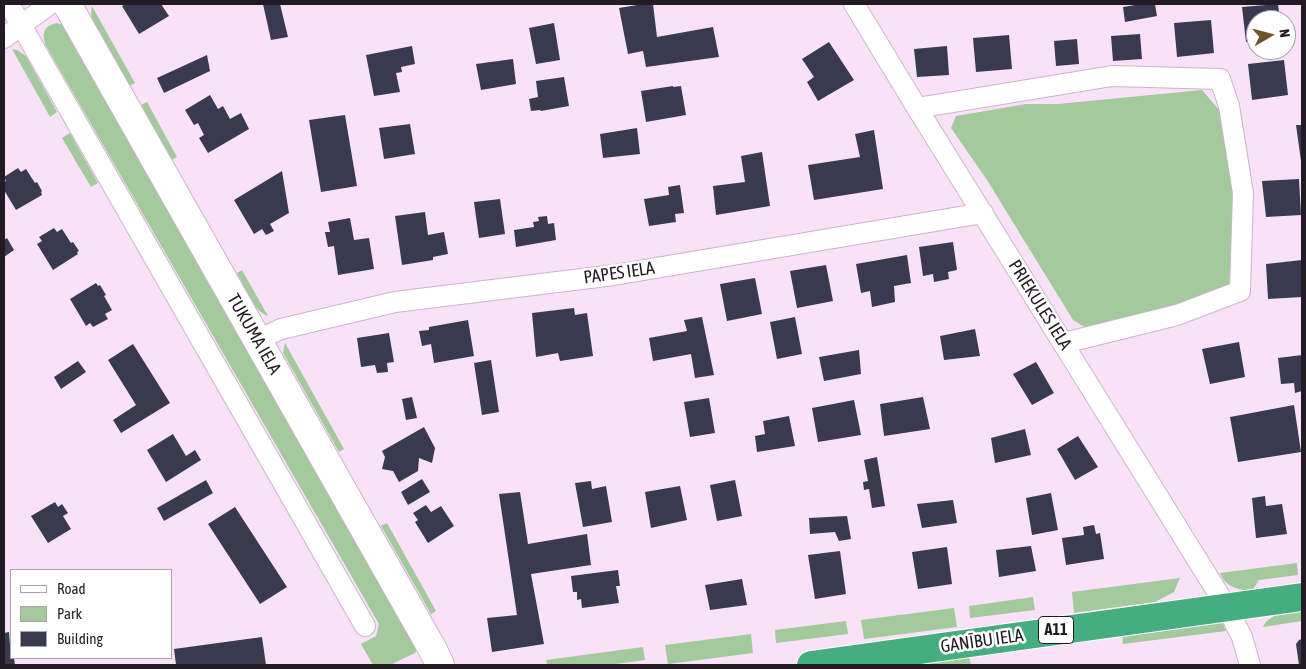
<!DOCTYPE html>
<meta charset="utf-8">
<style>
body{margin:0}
#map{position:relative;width:1306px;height:669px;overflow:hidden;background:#f9e2f8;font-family:"Asap Condensed",sans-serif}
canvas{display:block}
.frame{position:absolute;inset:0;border:5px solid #231b23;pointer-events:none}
.legend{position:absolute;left:10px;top:569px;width:162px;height:90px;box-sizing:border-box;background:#fff;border:1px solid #a7a4a7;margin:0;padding:6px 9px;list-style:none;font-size:15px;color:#231b23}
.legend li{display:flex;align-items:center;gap:10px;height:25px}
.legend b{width:25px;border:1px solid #a7a4a7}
.north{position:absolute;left:1246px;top:10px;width:50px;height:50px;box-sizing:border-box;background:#fff;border:1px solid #a7a4a7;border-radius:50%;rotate:82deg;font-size:14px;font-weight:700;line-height:20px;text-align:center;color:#231b23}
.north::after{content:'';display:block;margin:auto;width:18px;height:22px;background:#725328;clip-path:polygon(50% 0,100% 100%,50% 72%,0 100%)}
</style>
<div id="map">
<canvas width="1306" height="669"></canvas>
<div class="frame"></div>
<ul class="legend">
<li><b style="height:6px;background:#fff"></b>Road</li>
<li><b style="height:14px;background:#a3c99d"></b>Park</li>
<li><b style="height:14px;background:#393a50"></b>Building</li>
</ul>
<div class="north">N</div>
</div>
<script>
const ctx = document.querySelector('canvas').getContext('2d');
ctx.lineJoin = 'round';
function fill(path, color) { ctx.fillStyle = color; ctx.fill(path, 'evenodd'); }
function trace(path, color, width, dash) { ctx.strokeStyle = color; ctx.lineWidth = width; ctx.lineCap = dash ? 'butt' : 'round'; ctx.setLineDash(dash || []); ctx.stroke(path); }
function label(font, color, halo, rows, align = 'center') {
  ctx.font = font + ' "Asap Condensed",sans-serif'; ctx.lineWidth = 5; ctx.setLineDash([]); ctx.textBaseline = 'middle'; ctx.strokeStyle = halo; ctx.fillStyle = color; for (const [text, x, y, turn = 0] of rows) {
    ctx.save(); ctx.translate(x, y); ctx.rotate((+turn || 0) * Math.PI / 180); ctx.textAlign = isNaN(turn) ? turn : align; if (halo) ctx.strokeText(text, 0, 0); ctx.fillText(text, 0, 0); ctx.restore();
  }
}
fill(new Path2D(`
 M92,6L135,83L130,86L93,22L91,14Z
 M57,23L63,25L382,585L417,649L415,653L390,665H373L361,644L376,636L379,624L45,44C42,32 44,26 57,23Z
 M12,49L17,50L26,56L57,112L50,117Z
 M1202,90L1220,111L1234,200L1229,286L1168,309L1088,329L1073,320L987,180L951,128L956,116L1026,104H1058Z
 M147,102L177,157L172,160L141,105Z
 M70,133L98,183L91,187L62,138Z
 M242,270L268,316C252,310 245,287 237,273Z
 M285,343L344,449L339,452L283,353Z
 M387,523L436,611L431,614L381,526Z
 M1297,563L1298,575L1259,580L1252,591C1239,590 1225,587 1220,573Z
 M1180,578L1174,592L1155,602L1074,613L1072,592Z
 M1033,597L1035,610L970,618L969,606Z
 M954,608L957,627L864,639L861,620Z
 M1302,609V621L1263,627C1268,614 1290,611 1302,609Z
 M1221,620L1226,631L1123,644L1122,633Z
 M846,621L848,634L776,643L775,630Z
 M751,634L753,653L668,664L665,645Z
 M643,647L645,660L609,665H547L546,660Z
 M968,653L971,665H882Z`), '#a3c99d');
fill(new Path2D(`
 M126,4H161L169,16L139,34L122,6Z
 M263,4H280L288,37L271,40Z
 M643,4H653L657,37L713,27L719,57L646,67L643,51L628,54L619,8Z
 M1141,4H1155L1157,16L1125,22L1123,7Z
 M1278,4L1280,20H1256V41L1246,42L1242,7Z
 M1211,20L1214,53L1177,57L1174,23Z
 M554,23L560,60L536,64L529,28Z
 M1140,34L1142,59L1113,61L1111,36Z
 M1009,35L1012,69L976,72L973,38Z
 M1077,39L1079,64L1056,66L1054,41Z
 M829,42L854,80L818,101L807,82L814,77L802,59Z
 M412,46L415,64L401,67L402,72L396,73L400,92L374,96L366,55Z
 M947,46L949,75L917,77L914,49Z
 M207,55L210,71L164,93L157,78Z
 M513,59L516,84L481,90L476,64Z
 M1284,60L1288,95L1252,100L1248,64Z
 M564,77L569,106L541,111L540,110L531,111L529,99L538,97L536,81Z
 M673,86V87L681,86L686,115L646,122L641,91Z
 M210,95L218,109L223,106L230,119L241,113L249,129L208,153L199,138L204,135L198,123L194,125L185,110Z
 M345,115L357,186L321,192L309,120Z
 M410,124L415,154L384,159L379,128Z
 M1296,125H1302V161H1301Z
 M637,128L640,154L603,158L600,134Z
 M874,130L883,189L814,200L808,165L860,157L855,134Z
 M762,152L770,206L716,215L713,186L745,182L741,156Z
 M18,168L21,172L26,169L35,183L37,182L42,191L41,192L42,195L16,210L4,190V182L6,181L4,177Z
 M282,171L289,213L270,224L274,231L266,235L262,229L254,234L234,200Z
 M1299,179L1301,215L1266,217L1262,181Z
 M680,185L684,213L675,214L676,222L649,226L644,199L669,195L668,187Z
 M500,199L505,234L479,238L474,202Z
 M425,212L428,235L444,232L448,254L433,257V260L402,265L395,216Z
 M547,216L548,224L554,223L556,240L516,247L514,230L534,227L533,222L539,221L538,217Z
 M350,218L354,240L369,238L374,269L338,275L334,246L328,247L325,232H330L328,222Z
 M54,228L57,232L62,229L71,243L73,242L79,251L77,252L78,254L53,270L37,244L42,241L39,237Z
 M7,238L14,250L4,257V240Z
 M953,242L957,270L948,272L949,279L934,282L933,274L923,276L919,247Z
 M907,255L911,283L894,286L895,302L872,307L870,291L861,293L856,264Z
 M1302,260V297L1268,299L1266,264Z
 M826,265L833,301L797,308L790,271Z
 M755,278L762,314L727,321L720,284Z
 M96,283L98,286L100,285L106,295L104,296L112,310L105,314L108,319L93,327L90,323L86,326L70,299Z
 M574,308L575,315L587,313L593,356L560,361L558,353L536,357L532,313Z
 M702,317L714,375L695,378L691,354L653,361L649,338L687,331L684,320Z
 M795,317L802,354L777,359L770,322Z
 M468,320L474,356L434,363L431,344L422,346L419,331L429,330V327Z
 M975,329L980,356L944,360L940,336Z
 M389,333L394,362L387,363L388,372L377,373L375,365L361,367L357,338Z
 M1239,342L1245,377L1210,384L1202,349Z
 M133,344L170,403L121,433L113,420L136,405L108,360Z
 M859,350L861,374L824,381L819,357Z
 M1302,355V391L1295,393L1294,383L1281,384L1278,358Z
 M491,360L499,412L482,415L474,363Z
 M78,361L86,372L61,389L54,377Z
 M1036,362L1054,393L1032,405L1013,374Z
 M412,397L417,418L406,420L402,399Z
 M923,397L930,429L884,436L880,404Z
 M709,398L715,433L690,437L684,402Z
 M854,400L861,435L818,442L812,408Z
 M1294,405L1301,452L1238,462L1230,417Z
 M789,416L795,446L757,452L755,436L765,434L763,421Z
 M424,427L435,448L432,463L419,458L418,471L399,482L393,471L382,469L385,457L382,451Z
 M1025,429L1031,455L995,463L991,438Z
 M173,434L186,456L195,450L201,460L166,482L147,450Z
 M1078,436L1098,467L1075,480L1057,449Z
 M877,457L885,506L872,508L869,489L864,490L863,482L868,481L864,460Z
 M422,479L430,492L408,505L401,492Z
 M206,480L213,493L164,521L157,508Z
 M735,480L742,516L717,521L710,485Z
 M591,481L592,489L606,486L612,522L583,527L575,483Z
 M680,486L687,520L651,528L645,492Z
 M520,492L528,544L587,534L591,565L531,574L544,644L492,652L487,618L517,615L499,494Z
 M1051,493L1058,530L1032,535L1026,498Z
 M1265,496L1266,506L1282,504L1287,534L1256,538L1252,498Z
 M953,500L957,523L922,528L917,504Z
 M55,502L58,507L62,504L68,513L63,516L71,529L48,543L31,516Z
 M426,505L431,512L441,506L454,526L428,543L415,522L418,520L413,513Z
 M235,507L287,587L260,604L208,524Z
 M847,516L851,539L839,541L835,532L810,534L809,518Z
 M1094,525L1096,534L1100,533L1104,559L1066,565L1062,538L1084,535L1083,527Z
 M1031,546L1036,571L999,577L996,550Z
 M947,547L952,584L918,589L912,552Z
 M840,551L846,594L815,599L808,555Z
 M618,570L620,586H616L619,603L582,608L581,599L577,600V592H573L571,576Z
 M742,579L747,605L710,610L705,585Z
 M9,632L11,658H14L15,665H4V633Z
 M262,637L266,665H176L174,649Z
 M1302,639V665H1299L1296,644L1299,640Z`), '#393a50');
const street = new Path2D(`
 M9,4L365,626
 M854,4L917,108L1226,606L1242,637L1250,665
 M4,38L50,4
 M917,108L1112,76L1220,79L1229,106L1243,193L1240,291L1177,315L1064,343
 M257,340L281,329L395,302L614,275L983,213`);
const secondary = new Path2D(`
 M67,4L433,650L440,665`);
const highway = new Path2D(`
 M811,665L1302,597`);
trace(street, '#cbb5ca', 22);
trace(secondary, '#cbb5ca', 30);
trace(highway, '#fff', 30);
trace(street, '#fff', 20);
trace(secondary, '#fff', 28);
trace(highway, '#45ad80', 28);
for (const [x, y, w] of [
 [1056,630,35]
]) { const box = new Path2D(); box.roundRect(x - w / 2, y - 13.5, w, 27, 4); ctx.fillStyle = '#fff'; ctx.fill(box); trace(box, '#231b23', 1); }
label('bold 16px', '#231b23', null, [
 ["A11",1056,630]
]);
label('18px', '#231b23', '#fff', [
 ["PAPES IELA",619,273,-8],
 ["PRIEKULES IELA",1040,305,58],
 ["TUKUMA IELA",254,334,60],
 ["GANĪBU IELA",982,641,-8]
]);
</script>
